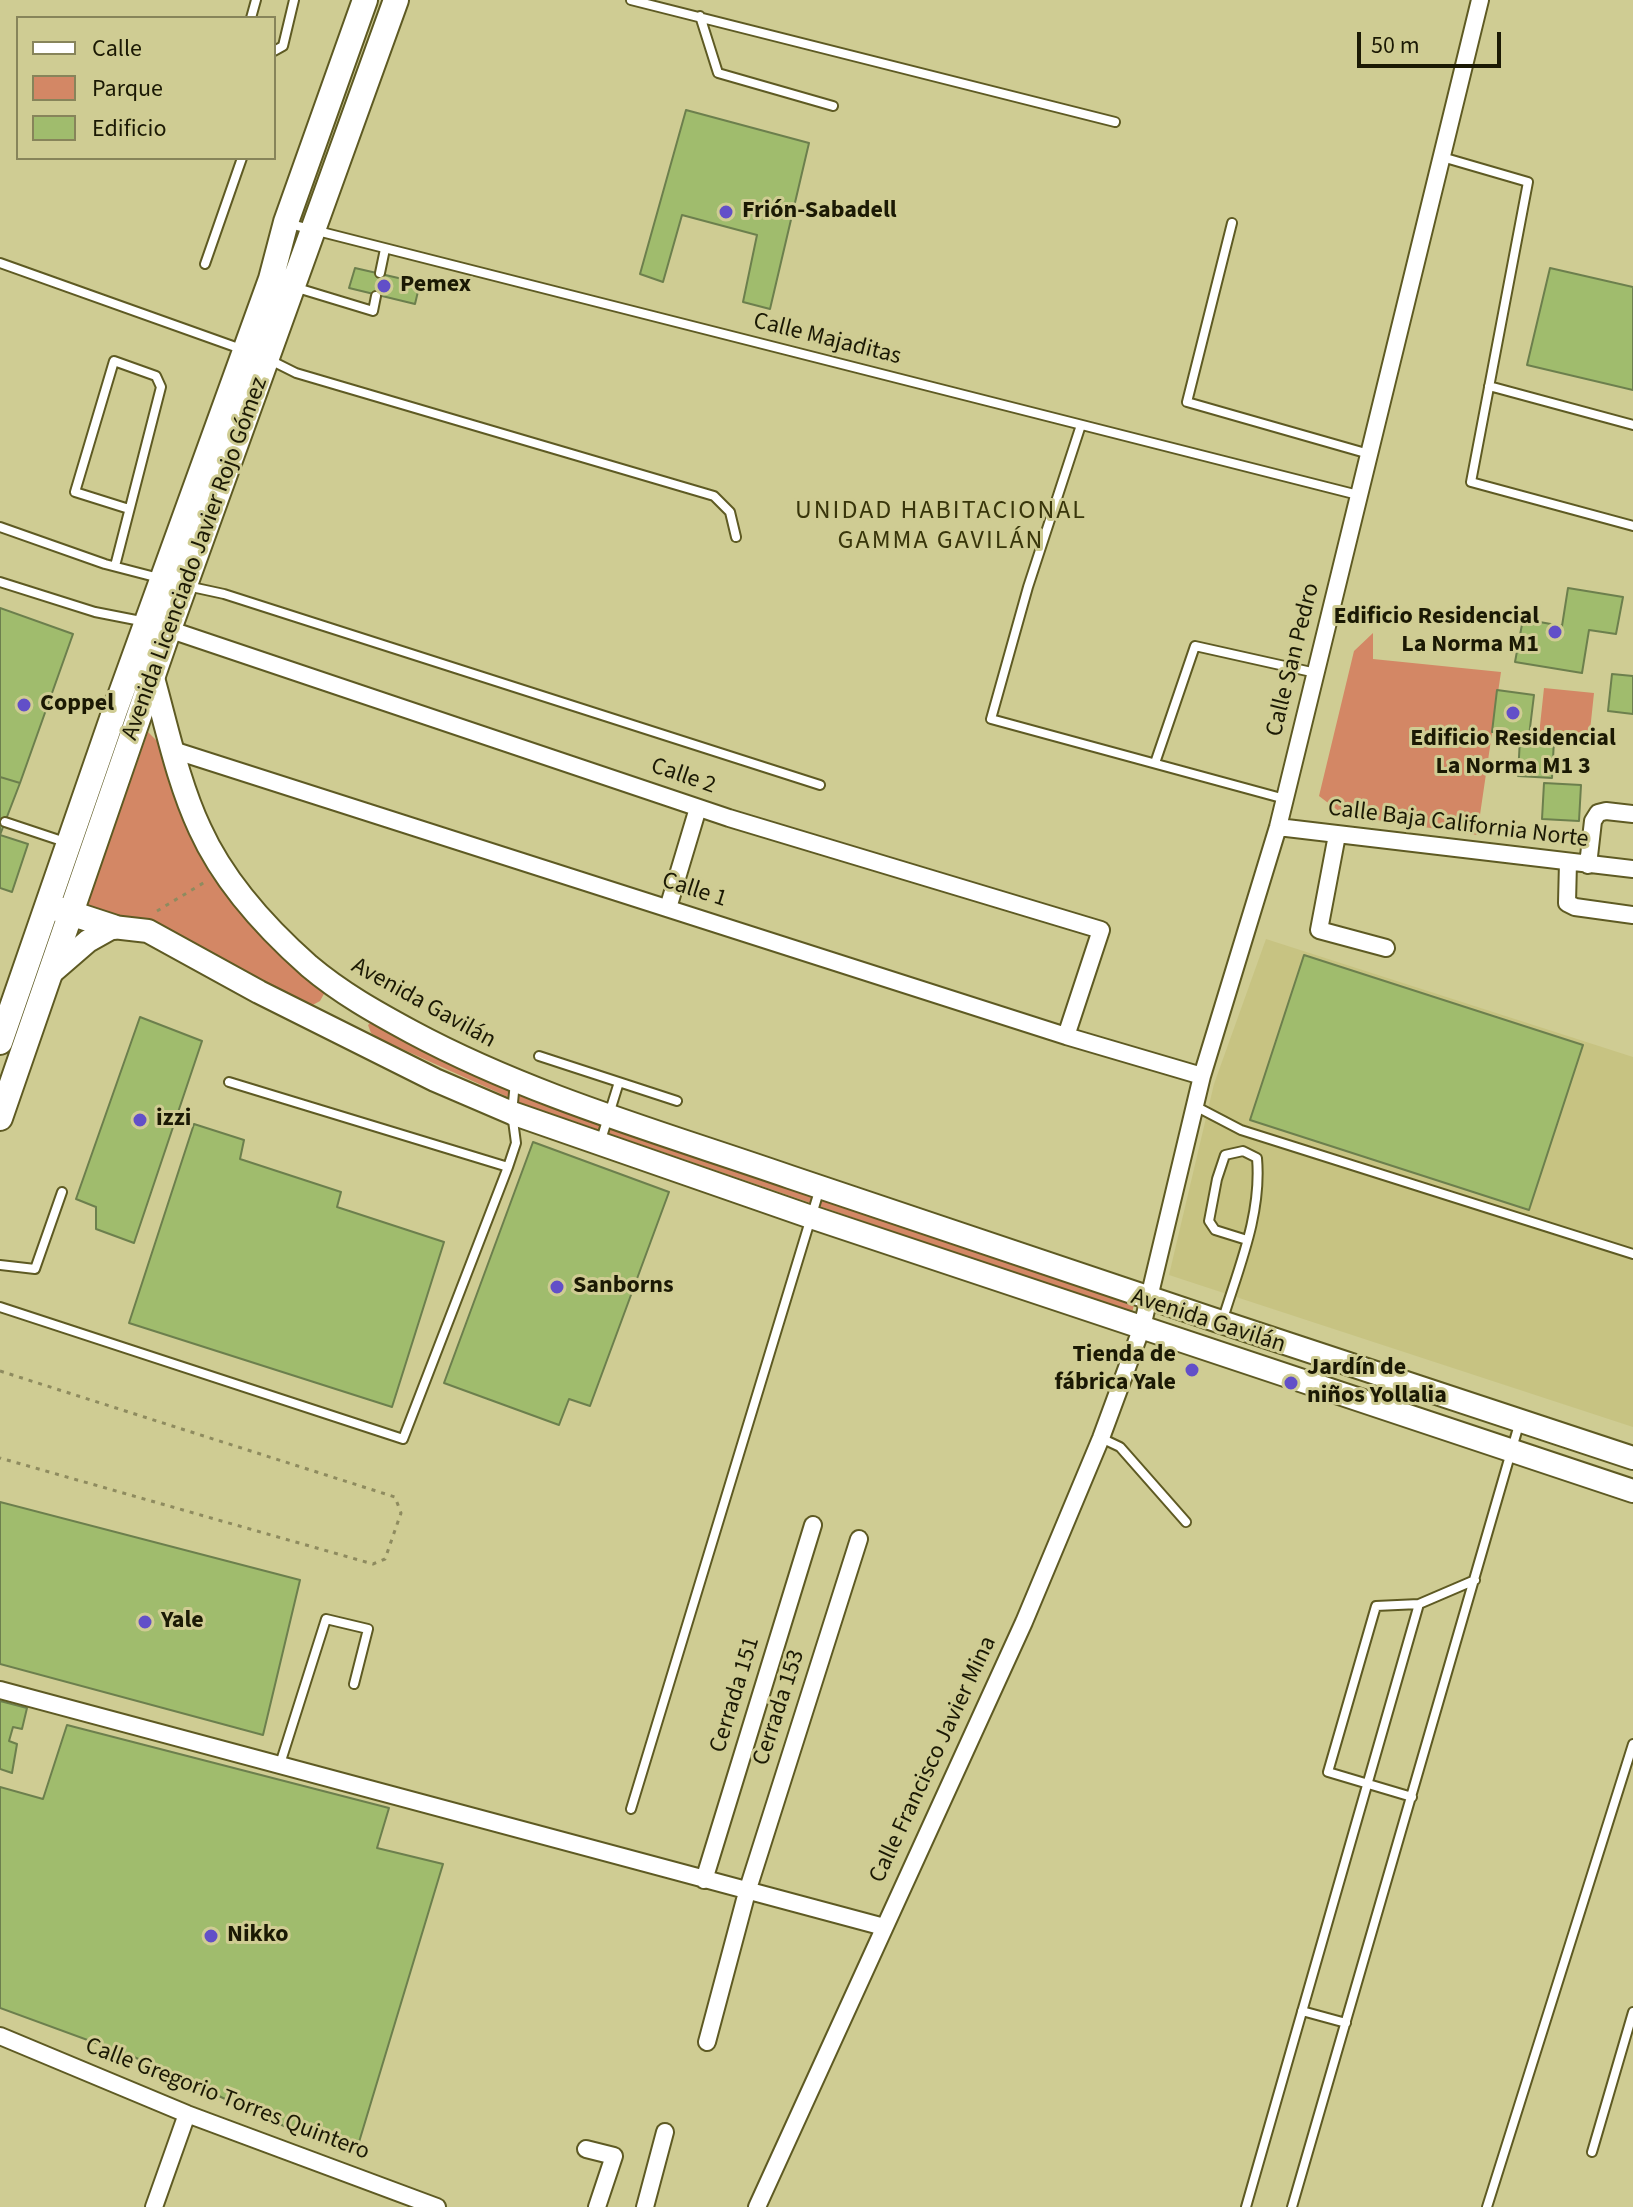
<!DOCTYPE html>
<meta charset="utf-8">
<style>
body{margin:0}
#map{position:relative;width:1633px;height:2207px;overflow:hidden;background:#cfcc93;font-family:"Source Sans 3",sans-serif}
canvas{display:block}
.legend{position:absolute;left:16px;top:16px;width:260px;height:144px;box-sizing:border-box;background:#cfcc93;border:2px solid #87845a;margin:0;padding:10px 14px;list-style:none;font-size:24px;color:#1b1904}
.legend li{display:flex;align-items:center;gap:16px;height:40px}
.legend b{width:40px;border:2px solid #87845a}
.scale{position:absolute;left:1357px;top:32px;width:144px;height:36px;box-sizing:border-box;border:4px solid #1b1904;border-top:0;padding-left:10px;font-size:24px;line-height:28px;white-space:nowrap;color:#1b1904;-webkit-text-stroke:6px #cfcc93;paint-order:stroke}
</style>
<div id="map">
<canvas width="1633" height="2207"></canvas>
<ul class="legend">
<li><b style="height:10px;background:#fff"></b>Calle</li>
<li><b style="height:22px;background:#d38765"></b>Parque</li>
<li><b style="height:22px;background:#a0bc6d"></b>Edificio</li>
</ul>
<div class="scale">50 m</div>
</div>
<script>
const ctx = document.querySelector('canvas').getContext('2d');
ctx.lineJoin = 'round';
function fill(path, color) { ctx.fillStyle = color; ctx.fill(path, 'evenodd'); }
function trace(path, color, width, dash) { ctx.strokeStyle = color; ctx.lineWidth = width; ctx.lineCap = dash ? 'butt' : 'round'; ctx.setLineDash(dash || []); ctx.stroke(path); }
function label(font, color, halo, rows, align = 'center') {
  ctx.font = font + ' "Source Sans 3",sans-serif'; ctx.lineWidth = 6; ctx.setLineDash([]); ctx.textBaseline = 'middle'; ctx.strokeStyle = halo; ctx.fillStyle = color; for (const [text, x, y, turn = 0] of rows) {
    ctx.save(); ctx.translate(x, y); ctx.rotate((+turn || 0) * Math.PI / 180); ctx.textAlign = isNaN(turn) ? turn : align; if (halo) ctx.strokeText(text, 0, 0); ctx.fillText(text, 0, 0); ctx.restore();
  }
}
fill(new Path2D(`
 M1266,939L1633,1057V1427L1169,1275L1214,1084Z`), '#c7c382');
fill(new Path2D(`
 M1373,633V659L1501,672L1477,835L1344,815L1319,796L1354,651Z
 M1544,688L1594,693L1589,740L1539,735Z
 M148,732L168,752L200,853L210,874L252,927L325,992L320,1001L309,1007L83,915Z
 M371,1022L1134,1304L1132,1314L521,1103L380,1039L371,1033L368,1025Z`), '#d38765');
const building = new Path2D(`
 M686,110L809,143L770,309L743,302L757,235L682,215L663,282L640,274Z
 M355,268L420,283L415,304L349,288Z
 M1550,268L1633,287V390L1527,365Z
 M1568,588L1623,597L1616,634L1589,630L1582,673L1515,662L1523,619L1562,626Z
 M0,608L73,634L20,783L0,777Z
 M1612,674L1633,676V714L1608,711Z
 M1497,690L1534,695L1529,736L1492,732Z
 M1520,738L1554,740L1552,778L1518,776Z
 M0,777L20,783L0,835L28,844L12,892L0,888Z
 M1544,783L1581,785L1579,821L1542,819Z
 M1304,955L1583,1045L1529,1210L1250,1120Z
 M140,1017L202,1041L134,1243L96,1229V1207L76,1199Z
 M194,1124L244,1140L240,1159L341,1192L337,1207L444,1242L392,1407L129,1323Z
 M533,1142L669,1192L590,1406L569,1399L559,1425L444,1383Z
 M0,1502L300,1580L263,1735L0,1664Z
 M0,1701L27,1708L22,1729L13,1727L9,1741L17,1744L12,1773L0,1769Z
 M67,1725L389,1808L377,1848L443,1864L356,2152L286,2127L134,2057L0,2008V1787L43,1799Z`);
fill(building, '#a0bc6d');
trace(building, '#6c7f4d', 2);
const service = new Path2D(`
 M631,0L1115,122
 M700,16L718,73L833,106
 M251,18L256,0
 M274,51L283,46L294,0
 M1442,157L1528,182L1471,482L1633,526
 M1232,223L1187,402L1369,454
 M290,224L1358,495
 M0,263L244,350
 M205,264L242,158
 M380,273L385,249
 M294,287L373,311L376,296
 M268,359L296,373L714,496L730,512L736,537
 M1489,386L1633,425
 M1081,425L1028,587L991,719L1285,799
 M0,527L105,564L159,578
 M115,566L161,387L156,376L114,361L75,492L129,509
 M0,582L95,612L146,622
 M187,586L224,594L820,785
 M1155,763L1195,646L1316,673
 M5,822L65,842
 M539,1056L677,1101
 M229,1082L508,1167L516,1143L512,1113L515,1082
 M1195,1106L1241,1130L1633,1254
 M600,1143L619,1082
 M0,1265L35,1269L62,1192
 M0,1307L403,1439L508,1167
 M1222,1322C1238,1269 1262,1215 1257,1158L1243,1151L1225,1155L1217,1179L1209,1221L1215,1230L1247,1240
 M1101,1438L1120,1447L1186,1522
 M280,1764L326,1619L368,1629L354,1684
 M1412,1797L1328,1772L1376,1606L1419,1604
 M631,1809L820,1188
 M1302,2011L1346,2023
 M1592,2152L1633,2012
 M1246,2207L1419,1604L1475,1580
 M1292,2207L1520,1421
 M1487,2207L1633,1744`);
const minor = new Path2D(`
 M162,627L729,818L1101,930L1066,1036
 M173,750L1066,1036L1202,1076
 M1278,827L1633,869
 M1337,835L1319,930L1386,948
 M1568,862L1567,903L1575,907L1633,915
 M1588,865L1593,821L1598,813L1606,811L1633,814
 M668,908L698,808
 M0,1690L884,1927
 M704,1880L813,1525
 M0,2036L187,2114L437,2207
 M707,2042L747,1892L859,1539
 M586,2149L614,2156L597,2207
 M154,2207L187,2114
 M645,2207L665,2132
 M757,2207L1024,1622L1101,1438L1142,1327L1202,1076L1278,827L1480,0`);
const secondary = new Path2D(`
 M153,678C167,728 178,782 200,829C224,882 266,928 309,966C341,993 375,1012 412,1032C531,1096 663,1133 790,1177C1070,1273 1352,1365 1633,1458
 M51,973L88,941L113,927L148,931L259,992L435,1080L512,1113L811,1217L1633,1491`);
const primary = new Path2D(`
 M58,909L113,927
 M0,1042L115,710L271,279L286,222L365,0
 M0,1118L169,629L396,0`);
trace(service, '#5e5a23', 12);
trace(minor, '#5e5a23', 20);
trace(secondary, '#5e5a23', 26);
trace(primary, '#5e5a23', 28);
trace(new Path2D(`
 M157,911L205,882
 M0,1371L395,1497L401,1513L385,1559L373,1564L0,1458`), '#8e8b5f', 3, [4, 6]);
trace(service, '#fff', 8);
trace(minor, '#fff', 16);
trace(secondary, '#fff', 22);
trace(primary, '#fff', 24);
for (const [x, y, r, color] of [
 [726,212,8,"#624fc8"],
 [384,286,8,"#624fc8"],
 [1555,632,8,"#624fc8"],
 [24,705,8,"#624fc8"],
 [1513,713,8,"#624fc8"],
 [140,1120,8,"#624fc8"],
 [557,1287,8,"#624fc8"],
 [1192,1370,8,"#624fc8"],
 [1291,1383,8,"#624fc8"],
 [145,1622,8,"#624fc8"],
 [211,1936,8,"#624fc8"]
]) { const dot = new Path2D(); dot.arc(x, y, r, 0, 2 * Math.PI); ctx.fillStyle = color; ctx.fill(dot); trace(dot, '#cfcc93', 3); }
label('bold 24px', '#1b1904', '#cfcc93', [
 ["Frión-Sabadell",742,212],
 ["Pemex",400,286],
 ["Edificio Residencial",1539,618,"right"],
 ["La Norma M1",1539,646,"right"],
 ["Coppel",40,705],
 ["Edificio Residencial",1513,740,"center"],
 ["La Norma M1 3",1513,768,"center"],
 ["izzi",156,1120],
 ["Sanborns",573,1287],
 ["Tienda de",1176,1356,"right"],
 ["fábrica Yale",1176,1384,"right"],
 ["Jardín de",1307,1369],
 ["niños Yollalia",1307,1397],
 ["Yale",161,1622],
 ["Nikko",227,1936]
], 'left');
label('24px', '#1b1904', '#cfcc93', [
 ["Calle Majaditas",827,340,14],
 ["Avenida Licenciado Javier Rojo Gómez",196,559,-70],
 ["Calle San Pedro",1294,660,-76],
 ["Calle 2",683,777,19],
 ["Calle Baja California Norte",1458,825,7],
 ["Calle 1",694,891,18],
 ["Avenida Gavilán",423,1004,29],
 ["Avenida Gavilán",1208,1322,18],
 ["Cerrada 151",736,1695,-73],
 ["Cerrada 153",780,1708,-72],
 ["Calle Francisco Javier Mina",934,1760,-65],
 ["Calle Gregorio Torres Quintero",227,2100,21]
]);
ctx.letterSpacing = '2px';
label('26px', '#39360b', '#cfcc93', [
 ["UNIDAD HABITACIONAL",941,512],
 ["GAMMA GAVILÁN",941,542]
]);
ctx.letterSpacing = '0px';
</script>
